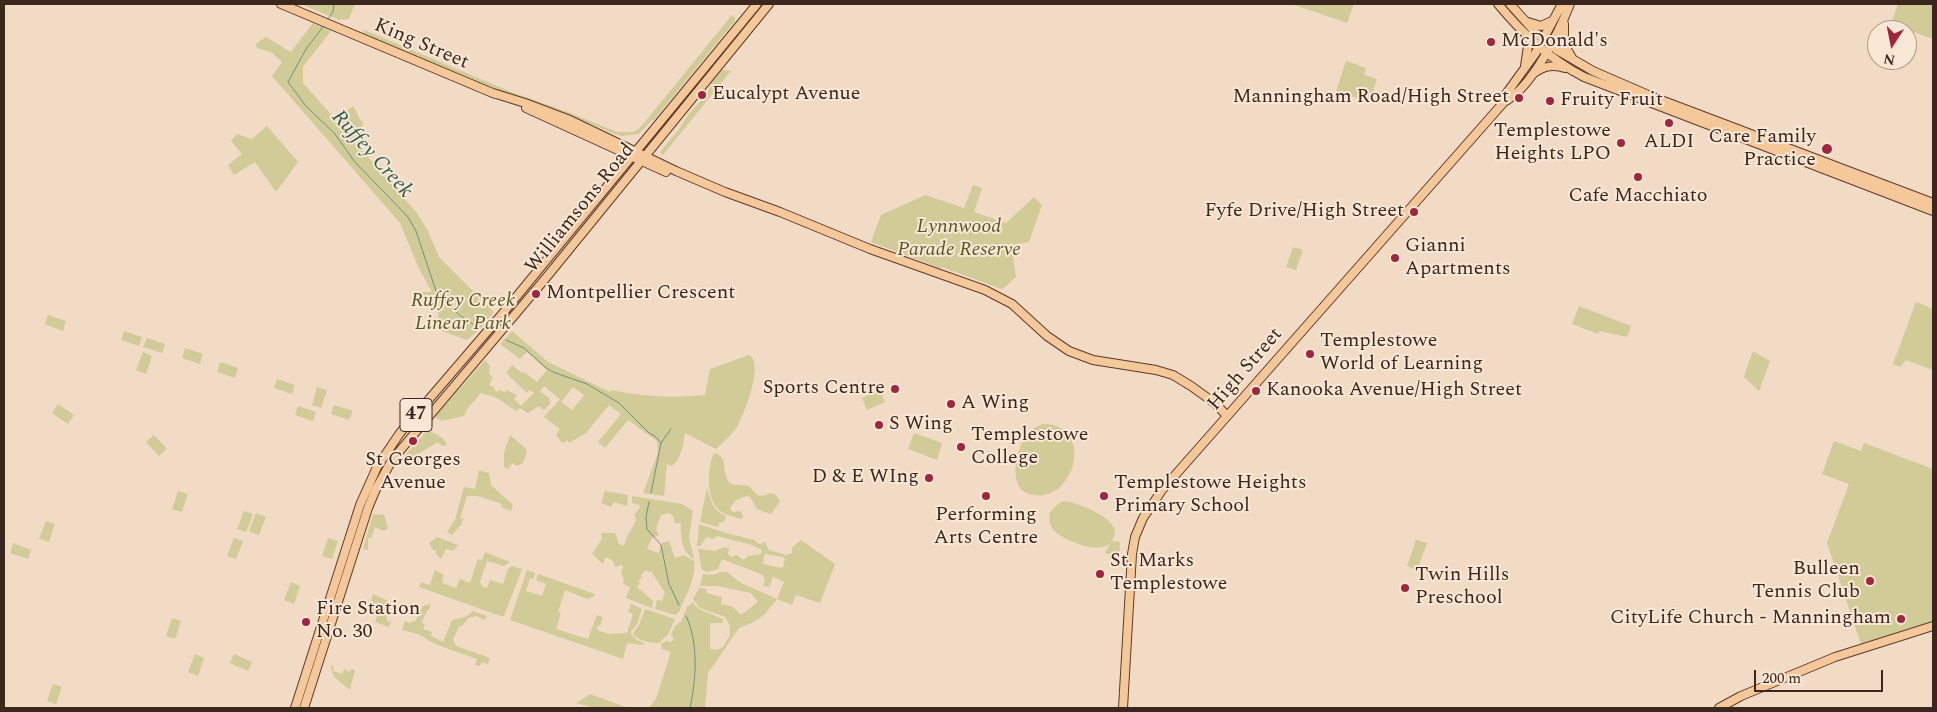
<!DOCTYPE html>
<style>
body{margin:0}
#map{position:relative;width:1937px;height:712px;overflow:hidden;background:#f1dbc4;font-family:Spectral,serif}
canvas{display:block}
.frame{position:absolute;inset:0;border:5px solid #3c271e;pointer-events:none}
.north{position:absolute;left:1867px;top:20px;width:50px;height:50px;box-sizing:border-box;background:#f7e7d4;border:1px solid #ac9a8b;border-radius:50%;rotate:191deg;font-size:14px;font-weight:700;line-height:20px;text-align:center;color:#3c271e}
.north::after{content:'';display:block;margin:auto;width:18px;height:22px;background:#9f263e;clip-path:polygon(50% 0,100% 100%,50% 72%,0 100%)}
.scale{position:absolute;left:1754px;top:670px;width:129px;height:22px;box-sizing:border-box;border:2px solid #3c271e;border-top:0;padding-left:6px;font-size:15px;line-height:18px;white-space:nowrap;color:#3c271e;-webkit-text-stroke:4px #f7e7d4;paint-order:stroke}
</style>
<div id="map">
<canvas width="1937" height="712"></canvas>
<div class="frame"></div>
<div class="north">N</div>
<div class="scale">200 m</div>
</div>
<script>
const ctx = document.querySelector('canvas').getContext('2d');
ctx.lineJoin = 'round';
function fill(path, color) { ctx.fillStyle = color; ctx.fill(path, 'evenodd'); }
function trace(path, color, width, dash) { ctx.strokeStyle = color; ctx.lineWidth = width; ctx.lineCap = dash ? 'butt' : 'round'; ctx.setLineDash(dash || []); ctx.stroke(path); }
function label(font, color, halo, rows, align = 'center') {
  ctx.font = font + ' Spectral,serif'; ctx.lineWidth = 4; ctx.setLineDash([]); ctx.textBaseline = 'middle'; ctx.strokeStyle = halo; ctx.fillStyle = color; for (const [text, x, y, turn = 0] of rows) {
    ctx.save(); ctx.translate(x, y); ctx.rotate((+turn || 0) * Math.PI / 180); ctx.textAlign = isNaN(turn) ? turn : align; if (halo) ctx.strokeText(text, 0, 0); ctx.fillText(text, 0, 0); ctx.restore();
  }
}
fill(new Path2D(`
 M301,4H355L349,19L339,20Z
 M1292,4H1354L1347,23Z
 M1898,4H1933V39L1891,24Z
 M732,15L735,18V21L653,121L652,120L639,134L621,136L609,132L594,125L502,92L362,34L364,30L514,93L568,112L617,132H633L639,129Z
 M313,23L331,31L303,67V83L336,120L353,106C358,111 357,119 363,122L361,149L416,212L427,229L439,257L494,312L479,330L467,340L434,328L439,314L420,297L419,292H432L420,271L400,223L272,76L282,62L271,52L257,48L256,44L266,37L291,52Z
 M1346,61L1366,68L1364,75L1377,79L1369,102L1336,91Z
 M722,70L731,71L663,155L660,152L679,129L687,116L708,92L712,82Z
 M267,126L298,162L276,192L255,162L234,175L228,165L242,154L231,141L237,134L252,139Z
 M973,185L982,188L974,212L1006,223L1034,197L1042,205L1029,242L1011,245L1016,277L1004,288L1001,289L942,267L940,268L871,242L881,215L925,195L964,208Z
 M1293,247L1303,250L1296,270L1286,267Z
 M1916,302L1933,309V370L1906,360L1900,367L1893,364Z
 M1579,306L1631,326L1627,337L1600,331L1598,334L1572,324Z
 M48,315L66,321L63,331L45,324Z
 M124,331L142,337L139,346L121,340Z
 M512,331L548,362L610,392L611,390C646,397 669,398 705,395L710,369L749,355L752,357C761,370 745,412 738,425C733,434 723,442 716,449L685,433C683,445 682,457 672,466L667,464L664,496L643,493L658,453L657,441L628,420L605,448L598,442L621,414L609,405L586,433L569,443L568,440L562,443L556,435L560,429L544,417L560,399L544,386L540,391L549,398L550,404L544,410L539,406L528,413L520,408L516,411L497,398L480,393C476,402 468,404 464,416L442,421L435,417L485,360L490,366L489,373L493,378L489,385L495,388L494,390L498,392L499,390L505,392L506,390L517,395L514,399L521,406L534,393L530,390L527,393L506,373L512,365L522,373L524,372L537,382L547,370L527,352L520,359L500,344ZM573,387L584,395L572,410L561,402Z
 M147,338L165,344L162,353L143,347Z
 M185,348L203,354L200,364L182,358Z
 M143,352L152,356L146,374L136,370Z
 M1754,352L1770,361L1759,391L1744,377L1752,353Z
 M220,362L238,368L235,378L217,372Z
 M277,379L295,385L292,394L274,388Z
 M317,387L327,390L321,408L312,405Z
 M880,390L885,402L867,410L862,398Z
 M58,404L74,415L68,424L52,413Z
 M334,405L353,411L349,420L331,414Z
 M298,406L316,412L313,421L295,415Z
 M1044,424C1096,425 1075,507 1029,494C1006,487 1017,446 1028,433C1032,428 1038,426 1044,424Z
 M428,430C435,435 444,436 447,445L442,446L438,442L411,458L403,457Z
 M914,433L942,443L937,460L908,449Z
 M154,435L167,449L159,456L146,442Z
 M510,435L526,449L527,452L523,463L517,466L512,463L508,469L504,467V453Z
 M1834,441L1861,451L1864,443L1933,469V621L1861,644L1827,543L1849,484L1822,474Z
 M714,453C730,456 720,475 731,484L749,486C758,495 756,499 771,493L776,495L780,501L771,514L757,509L750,497L746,496L736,500L730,508L732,512L740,511L743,516L742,519C734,517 725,515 719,510C706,499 707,468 714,453Z
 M479,470L489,473L491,485L513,505L511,511L501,507L502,504L478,496H467L460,518L463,519L461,525L452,535L447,532L455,520L464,487L475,489Z
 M707,488C711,500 712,510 726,516L724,522L719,523L718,527L700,522Z
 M178,491L188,494L182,512L172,509Z
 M605,491L628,495L627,506L614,502L611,507L601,503Z
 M632,496L682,504L693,511L689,538L694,559C682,553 680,535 681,523H674V517L669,513L661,515L656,529L659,535L652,538L647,549L658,553L662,543L669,541L675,558L684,555L694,561C697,577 685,597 679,612L675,615L655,609L657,600L662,601L665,593L651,571L649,572L646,570L641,575L642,577L638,581L640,583L637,587L653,601L652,608L626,598L630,587L623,584L624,581L621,572L623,568L622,565L615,567L613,561L606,557L603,564L592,554L602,539L601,533H615L619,544L624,546C626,535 633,529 636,519L634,515L639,509L640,505L632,503Z
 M1064,501C1076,502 1116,517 1115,533C1115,537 1112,540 1110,543L1113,541L1120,542L1119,557L1105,553L1110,544C1108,544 1104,547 1103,547C1091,551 1058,538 1052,528C1049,523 1049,518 1050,512L1058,504Z
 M244,511L253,514L246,532L237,529Z
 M256,513L266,517L259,535L249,531Z
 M373,514L384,515L388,528L384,531L375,527L371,538H368V550L363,549Z
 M46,521L55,524L49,542L39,539Z
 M699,524L726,533L754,540L759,544L765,542L769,550L786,555L792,553V548L801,540L835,564L820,603L796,595L792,605L777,599L765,614L754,622L739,628L708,673L705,708H649L656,699L671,652L662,649L661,644L668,640L669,643L674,640L671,634L676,625L681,622L688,605L689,606L692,602L699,609L723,619V623H710V649L717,650L723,647L730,635V626L725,617L700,608L693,599L699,588L707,589L706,593L722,597L721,604L733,607L741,615L758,602L751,593L717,586H700L703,574L713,575L721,572H727L741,583L777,599L784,582L773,577L769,587L763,586L765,581L763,575L722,559L718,569L708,572L702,570L698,549L715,551L724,547L729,548L728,553L731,557L736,555L744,560L748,556L761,554L762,550L752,545L717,536L713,539L707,537L700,546H697ZM766,554L783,557L785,559L783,567L781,568L763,564L764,555Z
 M437,537L458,545L453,551L446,549L441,559L435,553L437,552L436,550L434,551L429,543Z
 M234,538L243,541L236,559L227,556Z
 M328,538L338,541L332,559L322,556Z
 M1416,540L1427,543L1417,570L1407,566Z
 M13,543L31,550L28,559L10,553Z
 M485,552L510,562L504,566L487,561L480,582L483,587L487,588L490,580L503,584L508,569L512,566L522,569L504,616H501L419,587L421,582L430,585L435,570L444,575L442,583L456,588L460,579L470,583L478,559L482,560Z
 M527,570L535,573L533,579L530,578L526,591L542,596L546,584L536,580L538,574L595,594L593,597L587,599L565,590L558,612L561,613L556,629L588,639L597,615L603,617L600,626L598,625L597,630L609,634L627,633L633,614L628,612L631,604L642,609L637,624L631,631V634L637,640L644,643L643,645L627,643L623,659L510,620Z
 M291,582L300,586L294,604L284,600Z
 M373,594L388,601L385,609L387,621L391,622L389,627L375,622L377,616L367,612Z
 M430,604V608L425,614L422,623L425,624L423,629L432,632L431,636L443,642L452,620L466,617L473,611L487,616L485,620L476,616L468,618L463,625L459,627L453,639L456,646L490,658L488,664L482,662L480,666L475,665L477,659L435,644L418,634L402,630L405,621L409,623L415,621L423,606Z
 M645,609L675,619L668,634L659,643C649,643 639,641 633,634L639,625Z
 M172,618L181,621L175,639L166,636Z
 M195,654L204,658L198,676L188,672Z
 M234,654L252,662L248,671L230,663Z
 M330,665L334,667L333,671L342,674L344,669L350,672L351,669L355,670L350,690L334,677Z
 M53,684L62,687L56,704L47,701Z
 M590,694L628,708H595L576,703Z`), '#d0cb97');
trace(new Path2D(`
 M328,19L333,12L334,4
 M323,27L306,49L288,82L306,106L335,134L354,161L408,217L416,231L436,291L442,300L447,298C451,302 451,306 454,310C459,316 467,320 473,324
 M506,340L524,348L545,367L553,372L587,384L619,403L649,433L655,436L661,443L651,493
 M661,443L671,429
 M649,502L646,517L647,529L661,545L669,584L679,605
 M686,616C699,643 696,680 690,708`), '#6c9382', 1);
const major = new Path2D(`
 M281,4L495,94
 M1498,4C1523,34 1549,59 1584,77L1933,211
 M1510,4L1537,34L1557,50L1593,71L1653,97L1933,203
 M1528,22L1541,26L1552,21
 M1564,24V44L1572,58
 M1525,66L1528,46L1527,37
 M1534,73C1544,66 1553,64 1565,68
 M493,93L525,103L570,120L676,171L725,192L780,212L870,249L985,290L1012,304L1047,336L1069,351L1093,360L1156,370L1173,375L1191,386L1216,404L1227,416
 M1504,102L1506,94L1535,54L1562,4
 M526,108L666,172
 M295,708L360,505L377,467L400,433L503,313L757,4
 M304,708L368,508L376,489L392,460L545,279L769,4
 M1123,708L1132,554L1135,537L1143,518L1162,490L1504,102C1532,88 1559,32 1570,4
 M1719,708L1741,696L1835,657L1933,626`);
trace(major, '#5a3a2e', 10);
trace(major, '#f5c89a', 8);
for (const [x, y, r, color] of [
 [1491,42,5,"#9f263e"],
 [702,95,5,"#9f263e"],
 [1519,98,5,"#9f263e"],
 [1550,101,5,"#9f263e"],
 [1669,123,5,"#9f263e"],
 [1621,143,5,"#9f263e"],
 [1827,149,6,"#9f263e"],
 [1638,177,5,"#9f263e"],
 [1414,212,5,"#9f263e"],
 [1395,258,5,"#9f263e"],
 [536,294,5,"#9f263e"],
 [1310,354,5,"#9f263e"],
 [895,389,5,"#9f263e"],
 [1256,391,5,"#9f263e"],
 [951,404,5,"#9f263e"],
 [879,425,5,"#9f263e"],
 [413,441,5,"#9f263e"],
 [961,447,5,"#9f263e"],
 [929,478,5,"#9f263e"],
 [986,496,5,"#9f263e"],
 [1104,496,5,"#9f263e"],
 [1100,574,5,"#9f263e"],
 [1870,581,5,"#9f263e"],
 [1405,588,5,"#9f263e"],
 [1901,619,5,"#9f263e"],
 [306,622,5,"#9f263e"]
]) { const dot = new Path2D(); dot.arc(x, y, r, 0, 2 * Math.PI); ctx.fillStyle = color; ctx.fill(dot); trace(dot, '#f7e7d4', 2); }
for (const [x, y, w] of [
 [416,415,32]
]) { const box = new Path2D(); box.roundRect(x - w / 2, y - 16.5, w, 33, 4); ctx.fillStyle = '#f7e7d4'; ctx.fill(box); trace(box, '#3c271e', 1); }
label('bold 19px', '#3c271e', null, [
 ["47",416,415]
]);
label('20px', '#3c271e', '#f7e7d4', [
 ["McDonald's",1501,42],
 ["Eucalypt Avenue",712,95],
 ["Manningham Road/High Street",1509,98,"right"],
 ["Fruity Fruit",1560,101],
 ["Templestowe",1611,132,"right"],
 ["Heights LPO",1611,155,"right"],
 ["Care Family",1816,138,"right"],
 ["Practice",1816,161,"right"],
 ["ALDI",1669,143,"center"],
 ["Cafe Macchiato",1638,197,"center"],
 ["Fyfe Drive/High Street",1404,212,"right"],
 ["Gianni",1405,247],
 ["Apartments",1405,270],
 ["Montpellier Crescent",546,294],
 ["Templestowe",1320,342],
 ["World of Learning",1320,365],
 ["Sports Centre",885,389,"right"],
 ["Kanooka Avenue/High Street",1266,391],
 ["A Wing",961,404],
 ["S Wing",889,425],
 ["Templestowe",971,436],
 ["College",971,459],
 ["St Georges",413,461,"center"],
 ["Avenue",413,484,"center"],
 ["D & E WIng",919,478,"right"],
 ["Templestowe Heights",1114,484],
 ["Primary School",1114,507],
 ["Performing",986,516,"center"],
 ["Arts Centre",986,539,"center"],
 ["St. Marks",1110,562],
 ["Templestowe",1110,585],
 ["Bulleen",1860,570,"right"],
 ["Tennis Club",1860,593,"right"],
 ["Twin Hills",1415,576],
 ["Preschool",1415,599],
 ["Fire Station",316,610],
 ["No. 30",316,633],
 ["CityLife Church - Manningham",1891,619,"right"]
], 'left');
label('20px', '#3c271e', '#f7e7d4', [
 ["King Street",421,45,23],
 ["Williamsons Road",581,209,-51],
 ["High Street",1246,370,-49]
]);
label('italic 20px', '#565923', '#f7e7d4', [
 ["Lynnwood",959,228],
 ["Parade Reserve",959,251],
 ["Ruffey Creek",463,302],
 ["Linear Park",463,325]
]);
label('italic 21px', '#2c5c50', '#f7e7d4', [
 ["Ruffey Creek",371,155,48]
]);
</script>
